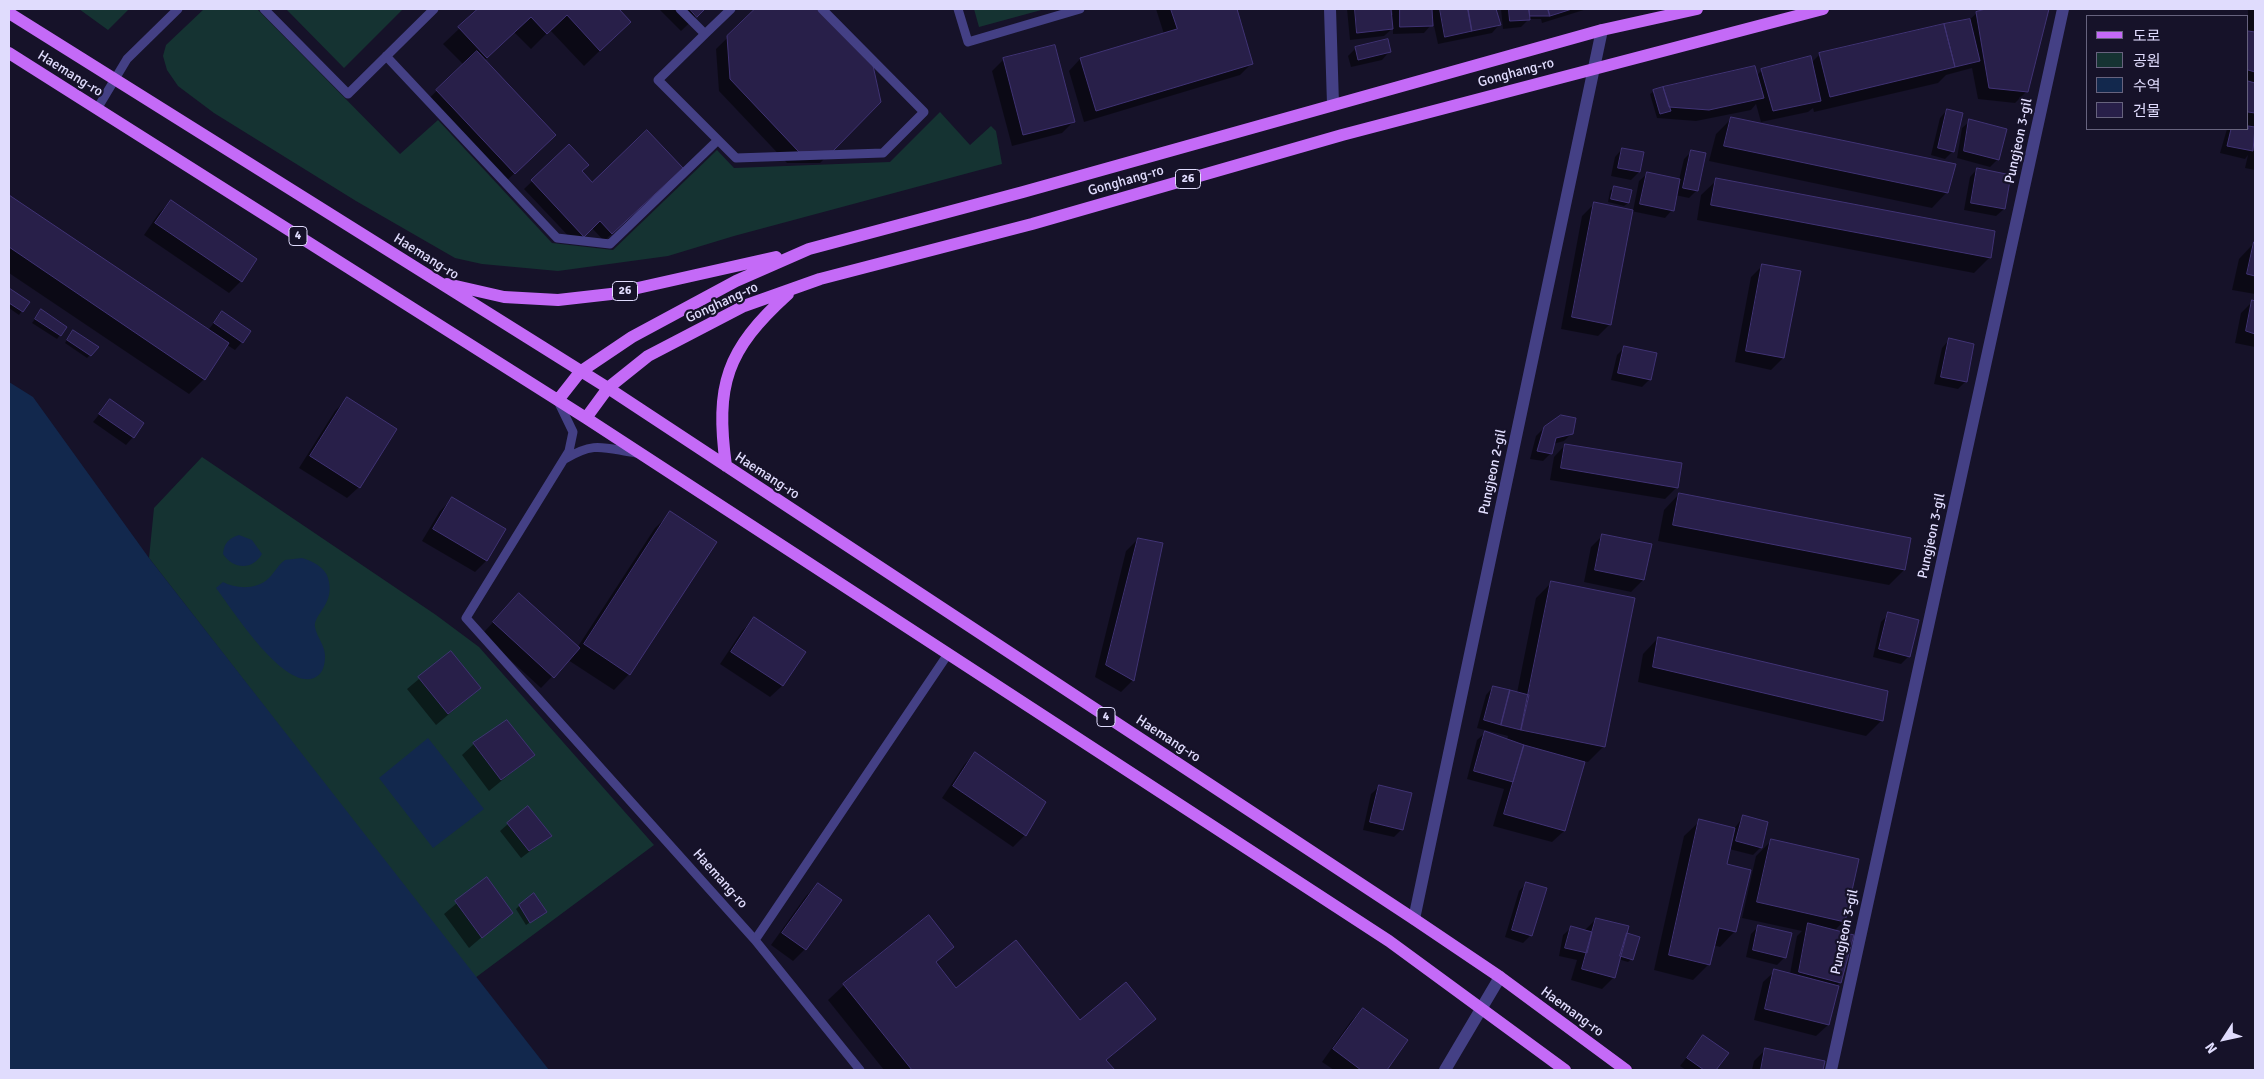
<!DOCTYPE html>
<meta charset="utf-8">
<style>
body{margin:0}
#map{position:relative;width:2264px;height:1079px;overflow:hidden;background:#161229;font-family:Signika,"Noto Sans KR",sans-serif}
canvas{display:block}
.frame{position:absolute;inset:0;border:10px solid #e0dcfd;pointer-events:none}
.legend{position:absolute;left:2086px;top:15px;width:162px;height:115px;box-sizing:border-box;background:#161229;border:1px solid #67637e;margin:0;padding:6px 9px;list-style:none;font-size:15px;color:#e0dcfd}
.legend li{display:flex;align-items:center;gap:10px;height:25px}
.legend b{width:25px;border:1px solid #67637e}
.north{position:absolute;left:2199px;top:1014px;width:50px;height:50px;-webkit-text-stroke:4px #161229;paint-order:stroke;rotate:235deg;font-size:14px;font-weight:700;line-height:20px;text-align:center;color:#e0dcfd}
.north::after{content:'';display:block;margin:auto;width:18px;height:22px;background:#e0dcfd;clip-path:polygon(50% 0,100% 100%,50% 72%,0 100%)}
</style>
<div id="map">
<canvas width="2264" height="1079"></canvas>
<div class="frame"></div>
<ul class="legend">
<li><b style="height:6px;background:#c46af7"></b>도로</li>
<li><b style="height:14px;background:#153332"></b>공원</li>
<li><b style="height:14px;background:#12284d"></b>수역</li>
<li><b style="height:14px;background:#281f49"></b>건물</li>
</ul>
<div class="north">N</div>
</div>
<script>
const ctx = document.querySelector('canvas').getContext('2d');
ctx.lineJoin = 'round';
function fill(path, color) { ctx.fillStyle = color; ctx.fill(path, 'evenodd'); }
function trace(path, color, width, dash) { ctx.strokeStyle = color; ctx.lineWidth = width; ctx.lineCap = dash ? 'butt' : 'round'; ctx.setLineDash(dash || []); ctx.stroke(path); }
function label(font, color, halo, rows, align = 'center') {
  ctx.font = font + ' Signika,sans-serif'; ctx.lineWidth = 4.5; ctx.setLineDash([]); ctx.textBaseline = 'middle'; ctx.strokeStyle = halo; ctx.fillStyle = color; for (const [text, x, y, turn = 0] of rows) {
    ctx.save(); ctx.translate(x, y); ctx.rotate((+turn || 0) * Math.PI / 180); ctx.textAlign = isNaN(turn) ? turn : align; if (halo) ctx.strokeText(text, 0, 0); ctx.fillText(text, 0, 0); ctx.restore();
  }
}
fill(new Path2D(`
 M79,9H129L108,30Z
 M204,9H257L259,11L400,154L438,120L552,243L613,250L717,150L734,168L890,162L940,112L970,145L991,126L996,131L1002,164L734,236L668,256L558,271L482,264L455,258L356,201L214,113L178,86L167,70L163,56L166,45Z
 M286,9H403L344,68Z
 M974,9H1045L979,27Z
 M202,457L436,615L479,647L654,845L475,978L149,558L154,508Z`), '#153332');
fill(new Path2D(`
 M9,382L33,397L149,558L549,1070H9Z
 M239,535L252,540L262,554C252,571 233,569 223,554C224,543 229,538 239,535Z
 M302,558C312,561 325,567 328,578C336,604 313,614 315,627C317,638 325,645 325,656C325,665 323,674 314,678C283,690 232,609 216,588L223,582C236,589 257,590 269,578C275,572 278,565 285,560Z
 M428,738L484,809L433,848L379,778Z`), '#12284d');
fill(new Path2D(`
 M480,9H617L629,22L584,66L550,30L531,49L514,32L484,61L542,147L502,185L425,102L464,65L443,44Z
 M659,9H704L681,31Z
 M757,9H817L870,62L832,151L820,163H787L719,91L716,49Z
 M1156,9H1236L1252,63L1240,75L1084,122L1069,71L1080,59L1164,34Z
 M1347,9H1390V15H1393L1392,9H1495L1499,25L1492,33L1438,44L1432,17L1431,25L1424,33L1393,34V28L1384,36L1350,40Z
 M1501,9H1587L1542,23L1541,19H1529L1521,27L1503,29Z
 M1991,9H2047L2027,91L2015,103L1978,99L1972,68L1946,75L1938,83L1814,112L1813,108L1808,112L1761,122L1756,104L1751,110L1696,121L1657,118L1650,94L1654,91L1757,75L1762,70L1811,63L1820,54L1969,20L1977,13Z
 M2248,9H2255V170L2245,168L2248,155L2245,159L2220,153L2227,129H2248Z
 M1356,48L1389,52L1382,60L1351,67L1348,56Z
 M1004,59L1074,121L1062,133L1012,146L992,71Z
 M1947,110L1953,151L1945,159L1931,155L1940,118Z
 M1731,119L1947,192L1932,208L1709,161L1716,134Z
 M1970,121L1998,159L1990,167L1957,158L1962,128Z
 M569,146L580,171L592,184L674,176L604,241L592,228L575,243L524,189Z
 M1622,149L1639,172L1631,180L1611,176L1615,157Z
 M1691,152L1697,190L1689,198L1675,195L1672,210L1665,218L1631,211L1610,324L1598,336L1561,329L1582,216L1594,204L1633,211L1639,181L1647,174L1679,180L1684,159Z
 M1977,169L2004,209L1996,216L1964,210L1970,177Z
 M1717,180L1990,257L1974,273L1697,220L1701,195Z
 M1614,187L1628,203L1624,206L1608,202L1610,191Z
 M9,196L208,330L222,313L242,342L235,350L227,345L204,379L189,394L9,273Z
 M171,201L256,260L241,281L229,293L144,235L159,213Z
 M2254,243L2255,294L2232,290L2239,259Z
 M1763,265L1799,272L1783,358L1771,370L1735,362L1751,277Z
 M9,290L28,302L19,315L9,308Z
 M2253,301L2255,302V347L2235,343L2241,313Z
 M41,311L60,335L57,339L32,323Z
 M73,331L90,355L87,358L65,343Z
 M1949,340L1966,381L1958,389L1934,384L1942,348Z
 M1625,347L1650,379L1642,387L1611,380L1617,355Z
 M347,399L359,487L347,498L299,468L335,411Z
 M110,401L133,437L126,445L93,422Z
 M1544,428L1572,433L1564,441L1553,444L1551,453L1543,461L1530,459L1536,436Z
 M1565,445L1677,487L1665,499L1550,480L1554,457Z
 M1679,494L1904,570L1889,585L1658,541L1664,510Z
 M452,499L504,530L486,561L475,572L422,541L440,511Z
 M671,513L629,674L614,690L568,660L541,688L482,634L519,595L577,648L655,528Z
 M1603,535L1650,545L1643,580L1631,592L1584,582L1591,547Z
 M1138,539L1133,680L1121,692L1095,677L1126,551Z
 M1551,583L1604,746L1588,762L1584,761L1564,831L1552,842L1493,826L1504,789L1467,779L1477,740L1485,733L1507,740L1508,736L1477,728L1486,695L1493,687L1517,693L1536,598Z
 M1889,614L1909,656L1901,664L1873,657L1881,622Z
 M754,619L804,652L782,686L770,697L720,664L742,631Z
 M1658,638L1882,720L1866,736L1638,682L1643,654Z
 M450,653L480,688L436,725L407,689Z
 M474,744L533,755L489,791L462,755Z
 M975,753L1025,835L1013,847L942,798L964,765Z
 M1379,787L1402,829L1394,837L1363,830L1371,794Z
 M1743,817L1761,847L1753,855L1729,849L1725,865L1735,931L1720,947L1713,945L1709,964L1693,980L1654,970L1684,836L1700,821L1734,829Z
 M508,824L550,836L521,858L500,831Z
 M1771,841L1844,921L1834,931L1840,982L1836,986L1828,1025L1816,1036L1754,1020L1763,982L1775,971L1790,974L1797,936L1802,931L1742,918L1756,856Z
 M487,878L511,912L469,948L444,914Z
 M1527,883L1531,935L1523,943L1505,937L1519,891Z
 M818,884L840,900L805,949L793,961L771,945L806,896Z
 M519,906L545,912L526,925L516,909Z
 M1596,919L1625,937L1632,959L1628,962L1618,959L1614,977L1602,989L1571,980L1577,960L1559,956L1563,935L1571,928L1584,931Z
 M1759,926L1785,957L1777,965L1746,957L1751,934Z
 M952,947L935,964L956,990L1080,1021L1154,1019L1106,1061L1113,1070H884L828,1000L844,985Z
 M1363,1009L1406,1041L1385,1070H1334L1322,1062L1351,1021Z
 M1703,1037L1727,1054L1715,1070H1686L1680,1066Z
 M1766,1049L1824,1061L1822,1070H1752L1754,1061Z`), '#0007');
const building = new Path2D(`
 M478,9H619L631,22L600,51L567,15L547,34L531,17L487,58L458,27Z
 M690,9H705L697,17Z
 M755,9H819L872,61L881,102L833,151L799,152L730,79L727,36Z
 M1171,9H1237L1253,64L1096,111L1080,58L1177,29Z
 M1355,9H1391L1393,29L1357,33Z
 M1400,9H1432L1433,26L1400,27Z
 M1440,9H1468L1472,31L1445,37Z
 M1468,9H1496L1501,25L1472,31Z
 M1509,9H1529L1530,20L1510,21Z
 M1529,9H1548L1550,16H1530Z
 M1548,9H1572L1550,16Z
 M1986,9H2049L2028,92L1989,88L1976,12Z
 M1970,19L1980,61L1955,67L1944,24Z
 M1944,24L1955,67L1830,97L1819,53Z
 M2248,31L2255,32V72L2248,70Z
 M1388,39L1391,52L1358,60L1355,47Z
 M1055,45L1075,122L1023,135L1003,58Z
 M477,51L556,135L515,174L436,90Z
 M1811,56L1821,101L1773,111L1761,69Z
 M1755,66L1764,98L1709,110L1669,107L1663,87Z
 M2248,81L2255,83V113L2248,112Z
 M1663,87L1671,111L1660,114L1653,90Z
 M1947,109L1963,113L1954,152L1938,148Z
 M1731,117L1956,164L1948,193L1724,146Z
 M1969,119L2007,129L1999,160L1964,151Z
 M2248,126L2255,127L2253,151L2227,146L2231,129H2248Z
 M647,130L683,168L612,234L600,221L584,237L531,180L569,144L589,165L582,171L592,182Z
 M1622,148L1644,152L1640,172L1618,168Z
 M1691,150L1706,153L1698,191L1683,188Z
 M1977,168L2011,175L2005,209L1971,203Z
 M1647,172L1680,179L1674,211L1640,204Z
 M1716,178L1995,231L1991,258L1711,205Z
 M1614,186L1632,190L1629,203L1611,199Z
 M9,195L229,343L205,380L9,247Z
 M171,200L257,259L242,282L155,223Z
 M1594,202L1633,210L1611,325L1572,317Z
 M2254,242H2255V276L2247,274Z
 M1762,264L1801,271L1784,358L1746,351Z
 M9,288L30,302L23,312L9,303Z
 M2252,300L2255,301V334L2246,331Z
 M41,309L67,327L61,336L35,319Z
 M222,311L251,331L243,343L214,323Z
 M73,330L99,347L91,356L67,340Z
 M1949,338L1974,344L1967,382L1941,377Z
 M1624,346L1657,353L1651,380L1618,373Z
 M347,397L397,429L360,488L310,456Z
 M110,399L144,423L134,438L99,414Z
 M1561,415L1576,418L1573,434L1556,438L1552,454L1537,451L1544,427Z
 M1565,444L1682,463L1678,488L1561,468Z
 M1679,493L1911,538L1905,570L1673,525Z
 M452,497L506,529L487,561L433,529Z
 M670,511L717,542L630,675L584,644Z
 M1602,534L1652,544L1644,580L1595,570Z
 M1138,538L1163,543L1134,681L1106,665Z
 M1551,581L1635,598L1605,747L1521,730Z
 M519,593L580,648L554,678L493,622Z
 M1888,612L1919,620L1910,657L1879,649Z
 M754,617L806,652L783,686L731,652Z
 M1658,637L1888,691L1883,721L1653,667Z
 M451,651L481,688L448,714L418,677Z
 M1493,686L1510,690L1501,725L1484,720Z
 M1510,690L1529,695L1521,730L1501,725Z
 M507,720L535,755L501,780L473,743Z
 M1485,731L1524,745L1513,782L1474,771Z
 M1524,745L1585,762L1565,831L1504,814Z
 M975,752L1046,802L1026,836L953,786Z
 M1379,785L1412,793L1403,830L1370,822Z
 M528,806L552,836L529,851L507,823Z
 M1743,815L1768,822L1762,848L1736,841Z
 M1699,819L1735,828L1727,864L1751,870L1736,932L1719,928L1710,965L1669,955Z
 M1771,839L1859,859L1845,922L1757,902Z
 M487,877L513,913L482,938L455,901Z
 M1526,882L1547,888L1532,936L1512,930Z
 M818,883L842,900L806,950L782,933Z
 M534,893L547,912L530,923L519,905Z
 M929,915L954,947L936,962L956,988L1016,940L1080,1020L1126,982L1156,1019L1106,1060L1115,1070H912L843,984Z
 M1596,918L1629,926L1615,978L1582,969Z
 M1808,923L1854,935L1841,983L1799,972Z
 M1758,925L1792,933L1786,958L1753,950Z
 M1571,926L1592,932L1587,953L1565,948Z
 M1627,933L1640,937L1633,960L1620,956Z
 M1774,969L1839,986L1829,1025L1765,1009Z
 M1363,1008L1408,1040L1387,1070H1361L1333,1049Z
 M1703,1035L1729,1053L1716,1070H1704L1687,1058Z
 M1765,1048L1825,1061L1823,1070H1761Z`);
fill(building, '#281f49');
trace(building, '#403374', 1);
trace(new Path2D(`
 M264,9L348,94L434,9
 M680,9L705,34L731,9
 M958,9L968,42L1080,9
 M705,34L658,80L736,158L883,153L924,112L822,9
 M386,56L557,238L610,244L718,140
 M97,109L127,59L178,9
 M559,403L573,432L569,451L466,618L755,940L948,654
 M565,459C595,441 603,448 636,453
 M755,940L860,1070`), '#444085', 9);
trace(new Path2D(`
 M1330,9L1333,104
 M1414,919L1602,30
 M1445,1070L1500,977
 M1831,1070L2063,9`), '#444085', 12);
trace(new Path2D(`
 M9,13L608,388L1414,919L1500,977L1626,1070
 M9,53L586,418L1389,941L1565,1070
 M447,284L504,297L558,300L611,294L776,257
 M558,400L580,372L632,337L736,281L809,249L1023,192L1602,30L1697,9
 M586,418L608,388L648,356L744,306L820,279L1032,224L1342,135L1823,9
 M726,466C715,385 726,350 788,294`), '#c46af7', 12);
for (const [x, y, w] of [
 [1188,179,25],
 [298,236,18],
 [625,291,25],
 [1106,717,18]
]) { const box = new Path2D(); box.roundRect(x - w / 2, y - 9.5, w, 19, 4); ctx.fillStyle = '#161229'; ctx.fill(box); trace(box, '#e0dcfd', 1); }
label('bold 12px', '#e0dcfd', null, [
 ["26",1188,179],
 ["4",298,236],
 ["26",625,291],
 ["4",1106,717]
]);
label('14px', '#e0dcfd', '#161229', [
 ["Gonghang-ro",1516,73,-15],
 ["Haemang-ro",70,74,32],
 ["Pungjeon 3-gil",2019,141,-78],
 ["Gonghang-ro",1126,181,-16],
 ["Haemang-ro",426,257,32],
 ["Gonghang-ro",722,303,-25],
 ["Pungjeon 2-gil",1493,472,-78],
 ["Haemang-ro",767,476,33],
 ["Pungjeon 3-gil",1932,536,-78],
 ["Haemang-ro",1168,739,33],
 ["Haemang-ro",720,879,48],
 ["Pungjeon 3-gil",1845,932,-78],
 ["Haemang-ro",1572,1012,36]
]);
</script>
